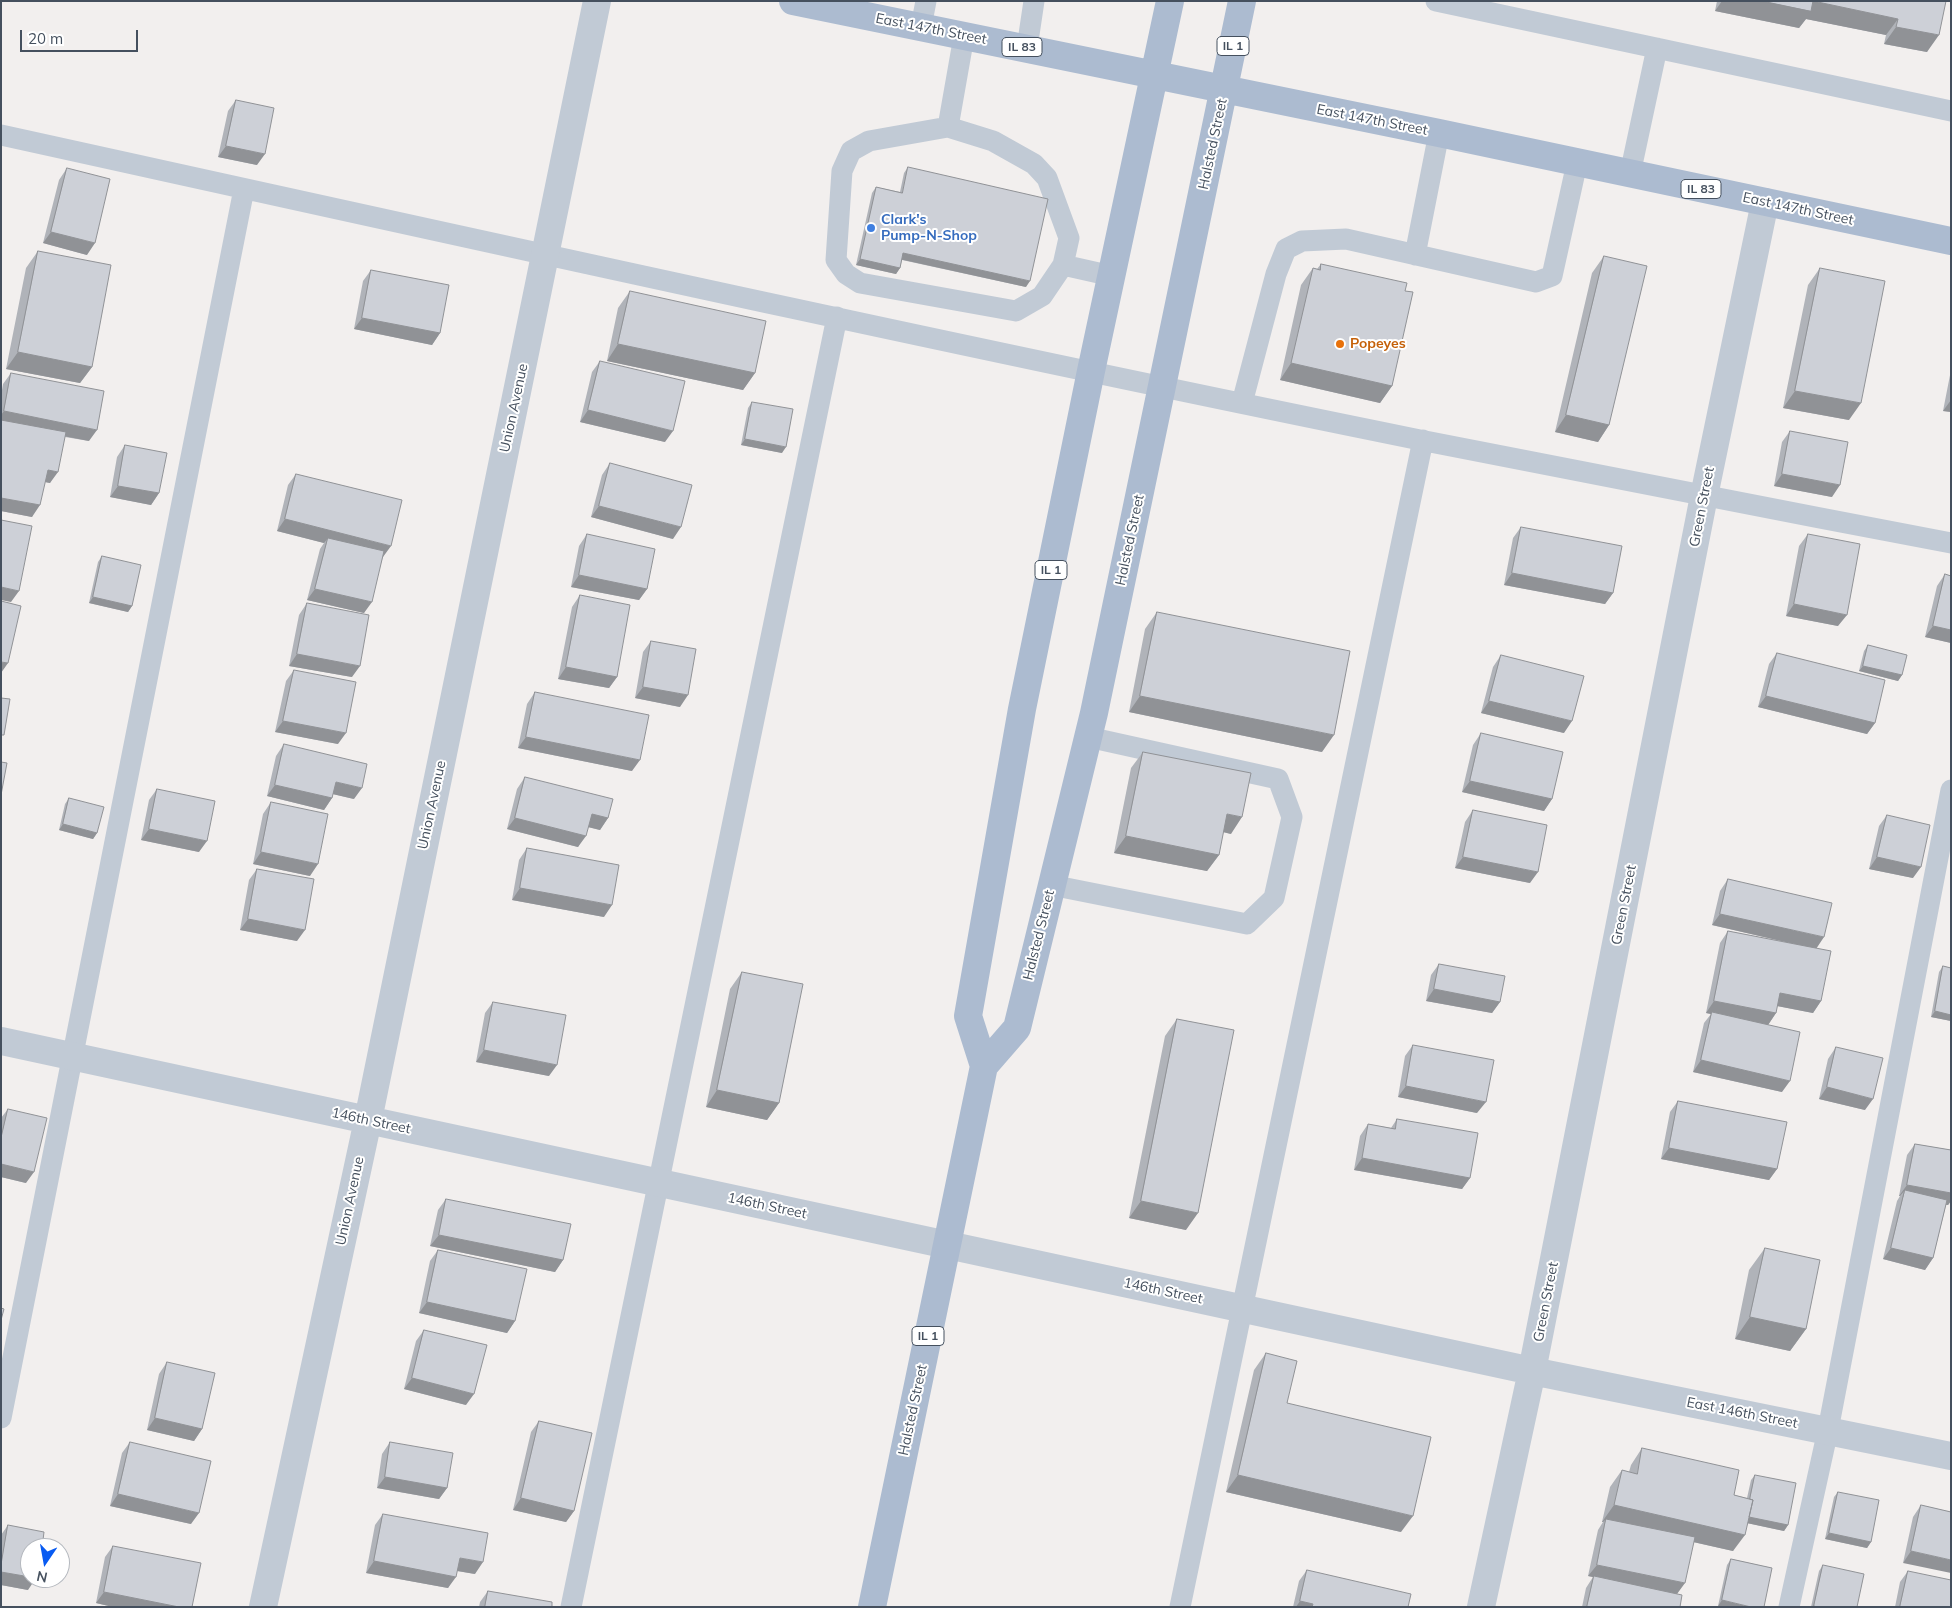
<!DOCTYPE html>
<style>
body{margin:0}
#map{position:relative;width:1952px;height:1608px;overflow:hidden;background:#f2efee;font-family:Mulish,sans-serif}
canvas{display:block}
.frame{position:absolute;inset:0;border:2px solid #45505e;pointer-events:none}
.north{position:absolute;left:20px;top:1538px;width:50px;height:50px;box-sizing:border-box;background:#fff;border:1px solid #b5b9bf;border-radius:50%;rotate:192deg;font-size:14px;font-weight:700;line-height:20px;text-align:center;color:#45505e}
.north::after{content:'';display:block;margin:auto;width:18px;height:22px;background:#085bf2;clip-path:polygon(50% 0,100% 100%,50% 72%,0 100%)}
.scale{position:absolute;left:20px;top:30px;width:118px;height:22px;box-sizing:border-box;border:2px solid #45505e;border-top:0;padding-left:6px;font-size:15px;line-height:18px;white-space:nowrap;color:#45505e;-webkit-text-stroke:4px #fff;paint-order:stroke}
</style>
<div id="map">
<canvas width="1952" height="1608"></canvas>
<div class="frame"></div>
<div class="north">N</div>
<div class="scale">20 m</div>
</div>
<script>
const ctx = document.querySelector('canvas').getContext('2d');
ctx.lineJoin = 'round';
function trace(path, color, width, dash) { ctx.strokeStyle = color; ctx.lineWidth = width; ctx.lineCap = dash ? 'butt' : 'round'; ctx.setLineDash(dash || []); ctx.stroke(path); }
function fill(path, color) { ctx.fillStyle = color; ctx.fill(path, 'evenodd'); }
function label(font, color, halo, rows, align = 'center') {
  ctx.font = font + ' Mulish,sans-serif'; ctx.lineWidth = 4; ctx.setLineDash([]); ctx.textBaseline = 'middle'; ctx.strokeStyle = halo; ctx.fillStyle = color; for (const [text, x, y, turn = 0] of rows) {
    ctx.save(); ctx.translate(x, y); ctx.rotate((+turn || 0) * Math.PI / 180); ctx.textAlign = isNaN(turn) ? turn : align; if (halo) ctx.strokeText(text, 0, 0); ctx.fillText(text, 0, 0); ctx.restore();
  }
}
trace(new Path2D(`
 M1436,1L1951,111
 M921,27L926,1
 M964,36L948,127L869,141L851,151L842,171L836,260L846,274L860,283L1016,311L1042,296L1063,265
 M1027,48L1034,1
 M948,127L993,141L1034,164L1047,178L1069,238L1063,265L1112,276
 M1,135C474,239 946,344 1420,440C1597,476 1774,509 1951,543
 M1630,174L1657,48
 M1415,255L1439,133
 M1242,403L1276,274L1286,249L1302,241L1346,239L1536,282L1552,276L1577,163
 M1051,885L1247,924L1274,898L1292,817L1278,779L1088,737
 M1,1418L244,189
 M571,1607L837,317
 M1180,1607L1423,440
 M1789,1607L1828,1430L1951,790`), '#c1cad5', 21);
trace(new Path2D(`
 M1,1041L1532,1371L1951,1456
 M263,1607L368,1120L597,1
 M1481,1607L1532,1371L1704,496L1765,202`), '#c1cad5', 28);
trace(new Path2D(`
 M793,1L1439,133L1951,241
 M984,1066L1017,1028L1094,713L1242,1
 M872,1607L984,1066L968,1016L1022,709L1091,371L1170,1`), '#acbbd0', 28);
fill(new Path2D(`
 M1717,1H1946L1927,52L1884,44L1886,35L1806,19L1799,28L1715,11Z
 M236,100L257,165L218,157L228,111Z
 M908,167L1026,287L902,260L900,268L896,274L856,265L872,193L876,187L900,192L904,173Z
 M67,168L87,255L43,243L59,180Z
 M38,251L92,367L80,383L6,369L26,268Z
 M1604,256L1609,425L1598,442L1555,432L1592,273Z
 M1321,264L1405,291L1392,386L1380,403L1280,380L1301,285L1313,268L1317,269Z
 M1820,268L1849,420L1783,408L1808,285Z
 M371,270L440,333L432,345L354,329L363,281Z
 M630,291L755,373L743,390L607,361L618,308Z
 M600,361L665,442L580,422L592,372Z
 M1951,370V412L1943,411Z
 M11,373L89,441L65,437L50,483L45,482L32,517L1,511V396L3,384Z
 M752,402L782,453L741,445L748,408Z
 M1790,431L1832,497L1774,486L1782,442Z
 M125,445L159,493L151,505L110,497L117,457Z
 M610,463L673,539L591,517L602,475Z
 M296,474L383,557L364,613L307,600L320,549L324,543L277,531L288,485Z
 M1521,527L1613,593L1605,604L1504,585L1513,538Z
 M587,534L647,589L639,600L571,587L579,546Z
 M1808,534L1838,626L1786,616L1799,546Z
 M102,556L132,606L128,612L89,603L98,562Z
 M1945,574L1951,576V643L1925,637L1937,586Z
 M580,595L617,677L609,688L558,679L572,607Z
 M307,603L352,677L289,666L299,615Z
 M1157,612L1322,752L1129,712L1145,629Z
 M651,641L680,707L635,698L643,652Z
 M1868,645L1902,675L1898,681L1859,671L1864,651Z
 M1777,653L1875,723L1867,734L1758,707L1769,664Z
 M1501,655L1564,733L1481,713L1493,667Z
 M294,670L338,744L275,732L286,681Z
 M535,692L632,771L518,748L527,704Z
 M1481,733L1552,799L1544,811L1462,792L1473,745Z
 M284,744L354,799L333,794L332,798L324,810L267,796L276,756Z
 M1143,752L1231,834L1223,832L1219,855L1207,871L1114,853L1131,768Z
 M525,777L608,818L600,830L588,827L578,847L507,829L517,789Z
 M157,789L199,852L141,840L149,800Z
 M69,798L97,833L93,839L59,830L65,804Z
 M271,802L310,876L253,864L263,814Z
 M1473,810L1530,883L1455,868L1465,822Z
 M1887,815L1913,878L1869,869L1879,826Z
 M527,848L604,917L512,900L519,860Z
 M257,869L297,941L240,930L249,880Z
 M1728,879L1816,949L1821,1001L1813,1013L1777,1006L1776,1013L1768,1025L1782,1092L1693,1072L1704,1023L1711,1014L1706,1013L1720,943L1728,931L1811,948L1712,925L1720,891Z
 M1439,964L1500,1002L1492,1013L1426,1001L1431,975Z
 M1943,966L1951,968V1021L1931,1017L1939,972Z
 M742,972L779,1103L767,1120L706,1107L730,989Z
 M493,1002L549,1076L476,1062L485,1013Z
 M1177,1019L1186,1230L1129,1218L1165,1036Z
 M1413,1045L1477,1113L1398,1097L1405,1056Z
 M1836,1047L1865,1110L1819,1099L1828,1059Z
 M1678,1101L1777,1169L1769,1180L1661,1159L1670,1112Z
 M8,1109L26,1183L1,1177V1118Z
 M1397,1119L1470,1178L1462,1189L1354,1170L1360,1136L1368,1124L1391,1128Z
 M1915,1144L1951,1150V1201L1948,1205H1946L1933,1258L1925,1270L1883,1259L1897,1201L1900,1196H1899L1907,1155Z
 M446,1199L563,1260L555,1272L430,1246L438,1210Z
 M1765,1248L1806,1329L1790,1351L1735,1339L1749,1270Z
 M438,1250L515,1321L507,1333L419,1313L430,1261Z
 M424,1330L466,1405L404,1389L416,1341Z
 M1266,1353L1287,1403L1401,1532L1226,1492L1254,1370Z
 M167,1362L202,1429L194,1441L147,1430L159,1374Z
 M539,1421L574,1511L566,1522L513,1510L531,1432Z
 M130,1442L191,1524L110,1506L122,1453Z
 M390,1442L447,1488L439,1499L377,1488L382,1454Z
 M1642,1448L1734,1495L1747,1498L1751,1480L1755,1475L1788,1525L1784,1531L1747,1523L1733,1551L1693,1542L1677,1594L1680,1607H1582L1586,1588L1593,1577L1588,1576L1598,1530L1603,1522H1602L1610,1487L1622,1470L1629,1472L1631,1465Z
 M1838,1492L1871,1542L1867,1548L1825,1539L1834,1497Z
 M1921,1505L1951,1512L1903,1563L1913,1517Z
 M383,1514L475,1574L457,1571L448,1588L366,1573L375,1525Z
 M8,1525L28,1590L1,1585V1535Z
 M113,1546L192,1607H113L96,1603L105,1557Z
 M1731,1559L1772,1568L1718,1606L1727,1565Z
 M1823,1565L1857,1607H1811L1819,1571Z
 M1307,1570L1408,1607H1293L1299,1581Z
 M1908,1571L1951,1607H1895L1900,1582Z
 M488,1591L552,1607H479L480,1602Z`), '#b0b3b9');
fill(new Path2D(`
 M1722,1H1813L1898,19L1886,35L1806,19L1799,28L1715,11Z
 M1896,27L1939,35L1927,52L1884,44Z
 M226,146L265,154L257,165L218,157Z
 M51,232L95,243L87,255L43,243Z
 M903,253L1030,281L1026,287L899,259Z
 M860,259L900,268L896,274L856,265Z
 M362,318L440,333L432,345L354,329Z
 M618,344L755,373L743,390L607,361Z
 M18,352L92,367L80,383L6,369Z
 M1291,363L1392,386L1380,403L1280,380Z
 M1795,391L1861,403L1849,420L1783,408Z
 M1951,400V412L1943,411Z
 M588,410L673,431L665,442L580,422Z
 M4,411L97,430L89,441L1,424V415Z
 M1566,415L1609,425L1598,442L1555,432Z
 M745,439L786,447L782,453L741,445Z
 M48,470L58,472L50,483L40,481Z
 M1782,474L1840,485L1832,497L1774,486Z
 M118,486L159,493L151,505L110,497Z
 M1,498L40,505L32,517L1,511Z
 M599,506L681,527L673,539L591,517Z
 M285,519L391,546L383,557L328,538L324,543L277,531Z
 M1512,573L1613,593L1605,604L1504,585Z
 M579,575L647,589L639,600L571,587Z
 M1,587L19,591L11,602L1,600Z
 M315,589L372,602L364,613L307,600Z
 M93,597L132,606L128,612L89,603Z
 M1794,604L1847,615L1838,626L1786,616Z
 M1933,626L1951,630V643L1925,637Z
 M297,654L360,666L352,677L289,666Z
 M1,662L8,663L1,673Z
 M1863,666L1902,675L1898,681L1859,671Z
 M566,667L617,677L609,688L558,679Z
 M643,687L688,695L680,707L635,698Z
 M1140,696L1334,735L1322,752L1129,712Z
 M1766,696L1875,723L1867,734L1758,707Z
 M1489,701L1572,721L1564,733L1481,713Z
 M283,721L346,733L338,744L275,732Z
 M526,737L640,760L632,771L518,748Z
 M1470,781L1552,799L1544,811L1462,792Z
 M336,782L362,788L354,799L328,793Z
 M275,785L332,798L324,810L267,796Z
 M592,814L608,818L600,830L584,826Z
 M1227,814L1242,817L1231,834L1215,830Z
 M515,818L586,836L578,847L507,829Z
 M63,824L97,833L93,839L59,830Z
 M149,829L207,841L199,852L141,840Z
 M1126,836L1219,855L1207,871L1114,853Z
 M261,852L318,864L310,876L253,864Z
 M1463,857L1538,872L1530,883L1455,868Z
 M1877,857L1921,867L1913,878L1869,869Z
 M520,888L612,905L604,917L512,900Z
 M1720,914L1824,937L1816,949L1712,925Z
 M248,919L305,930L297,941L240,930Z
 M1434,989L1500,1002L1492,1013L1426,1001Z
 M1780,993L1821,1001L1813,1013L1772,1005Z
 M1714,1001L1776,1013L1768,1025L1712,1012L1711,1014L1706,1013Z
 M1935,1011L1951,1015V1021L1931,1017Z
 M484,1050L557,1065L549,1076L476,1062Z
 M1701,1060L1790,1081L1782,1092L1693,1072Z
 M1406,1086L1486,1102L1477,1113L1398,1097Z
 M1827,1087L1873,1099L1865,1110L1819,1099Z
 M717,1090L779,1103L767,1120L706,1107Z
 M1669,1148L1777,1169L1769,1180L1661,1159Z
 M1362,1158L1470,1178L1462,1189L1354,1170Z
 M1,1164L34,1172L26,1183L1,1177Z
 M1907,1185L1951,1193V1201L1948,1205L1903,1197L1905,1190L1900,1196H1899Z
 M1141,1201L1198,1213L1186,1230L1129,1218Z
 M439,1235L563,1260L555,1272L430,1246Z
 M1891,1248L1933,1258L1925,1270L1883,1259Z
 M427,1302L515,1321L507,1333L419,1313Z
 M1750,1317L1806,1329L1790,1351L1735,1339Z
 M412,1378L474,1394L466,1405L404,1389Z
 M155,1418L202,1429L194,1441L147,1430Z
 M1238,1475L1413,1516L1401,1532L1226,1492Z
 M385,1477L447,1488L439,1499L377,1488Z
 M118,1494L199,1513L191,1524L110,1506Z
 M521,1498L574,1511L566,1522L513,1510Z
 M1614,1505L1745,1535L1733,1551L1605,1522L1606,1519L1603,1522H1602Z
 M1746,1516L1788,1525L1784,1531L1742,1522Z
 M1829,1533L1871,1542L1867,1548L1825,1539Z
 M1911,1551L1951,1560V1573L1903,1563Z
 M460,1558L483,1562L475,1574L452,1570Z
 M374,1561L456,1577L448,1588L366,1573Z
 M1597,1565L1685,1583L1677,1594L1588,1576Z
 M1,1572L30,1577V1578H36L28,1590L1,1585Z
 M104,1592L179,1607H113L96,1603Z
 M1722,1600L1751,1607L1718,1606Z
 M1300,1601L1313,1604L1311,1607H1296Z`), '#909296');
const building = new Path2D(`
 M1762,1H1946L1939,35L1896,27L1898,19L1813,1L1811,11Z
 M236,100L274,108L265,154L226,146Z
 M908,167L1048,199L1030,281L903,253L900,268L860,259L876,187L902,193Z
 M67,168L110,179L95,243L51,232Z
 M38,251L111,265L92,367L18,352Z
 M1604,256L1647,266L1609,425L1566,415Z
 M1321,264L1407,283L1405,291L1413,292L1392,386L1291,363L1313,268L1320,270Z
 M1820,268L1885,281L1861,403L1795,391Z
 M371,270L449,285L440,333L362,318Z
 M630,291L766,321L755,373L618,344Z
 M600,361L685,381L673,431L588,410Z
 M11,373L104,391L97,430L4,411Z
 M752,402L793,409L786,447L745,439Z
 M1,420L66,432L58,472L48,470L40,505L1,498Z
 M1790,431L1848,442L1840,485L1782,474Z
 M125,445L167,453L159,493L118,486Z
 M610,463L692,485L681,527L599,506Z
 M296,474L402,500L391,546L285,519Z
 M1,520L32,526L19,591L1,587Z
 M1521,527L1622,546L1613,593L1512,573Z
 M587,534L655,549L647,589L579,575Z
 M1808,534L1860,544L1847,615L1794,604Z
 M328,538L384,551L372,602L315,589Z
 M102,556L141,565L132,606L93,597Z
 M1945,574L1951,576V630L1933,626Z
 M580,595L630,605L617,677L566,667Z
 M1,601L21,606L8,663L1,662Z
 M307,603L369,615L360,666L297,654Z
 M1157,612L1350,651L1334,735L1140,696Z
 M651,641L696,649L688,695L643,687Z
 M1868,645L1907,655L1902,675L1863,666Z
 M1777,653L1885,680L1875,723L1766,696Z
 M1501,655L1584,676L1572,721L1489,701Z
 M294,670L356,682L346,733L283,721Z
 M535,692L649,715L640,760L526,737Z
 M1,698L10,699L4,735H1Z
 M1481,733L1563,752L1552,799L1470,781Z
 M284,744L367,764L362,788L336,782L332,798L275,785Z
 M1143,752L1251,773L1242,817L1227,814L1219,855L1126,836Z
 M1,762L7,763L1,795Z
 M525,777L613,799L608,818L592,814L586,836L515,818Z
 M157,789L215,801L207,841L149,829Z
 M69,798L104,807L97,833L63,824Z
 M271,802L328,814L318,864L261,852Z
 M1473,810L1547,825L1538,872L1463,857Z
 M1887,815L1930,825L1921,867L1877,857Z
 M527,848L619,865L612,905L520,888Z
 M257,869L314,879L305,930L248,919Z
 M1728,879L1832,903L1824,937L1720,914Z
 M1728,931L1831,951L1821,1001L1780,993L1776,1013L1714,1001Z
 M1439,964L1505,976L1500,1002L1434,989Z
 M1943,966L1951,968V1015L1935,1011Z
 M742,972L803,984L779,1103L717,1090Z
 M493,1002L566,1015L557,1065L484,1050Z
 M1712,1012L1800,1032L1790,1081L1701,1060Z
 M1177,1019L1234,1030L1198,1213L1141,1201Z
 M1413,1045L1494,1060L1486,1102L1406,1086Z
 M1836,1047L1883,1058L1873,1099L1827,1087Z
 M1678,1101L1787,1122L1777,1169L1669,1148Z
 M8,1109L47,1118L34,1172L1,1164V1138Z
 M1397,1119L1478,1133L1470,1178L1362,1158L1368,1124L1395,1129Z
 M1915,1144L1951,1150V1193L1907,1185Z
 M1905,1190L1947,1200L1933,1258L1891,1248Z
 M446,1199L571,1224L563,1260L439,1235Z
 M1765,1248L1820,1260L1806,1329L1750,1317Z
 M438,1250L527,1269L515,1321L427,1302Z
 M1,1308L4,1309L1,1320Z
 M424,1330L487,1345L474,1394L412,1378Z
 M1266,1353L1297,1361L1287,1403L1431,1437L1413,1516L1238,1475Z
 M167,1362L215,1373L202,1429L155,1418Z
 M539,1421L592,1433L574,1511L521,1498Z
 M130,1442L211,1461L199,1513L118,1494Z
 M390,1442L453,1453L447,1488L385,1477Z
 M1642,1448L1739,1470L1734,1495L1753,1500L1745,1535L1614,1505L1622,1470L1637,1474Z
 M1755,1475L1796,1483L1788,1525L1749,1517L1753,1500L1750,1499Z
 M1838,1492L1879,1500L1871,1542L1829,1533Z
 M1921,1505L1951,1512V1560L1911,1551Z
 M383,1514L488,1533L483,1562L460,1558L456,1577L374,1561Z
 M1606,1519L1695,1537L1685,1583L1597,1565Z
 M8,1525L44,1532L42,1548H30V1577L1,1572V1565Z
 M113,1546L201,1563L192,1607H179L104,1592Z
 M1731,1559L1772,1568L1764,1607H1751L1722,1600Z
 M1823,1565L1864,1574L1857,1607H1817L1814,1606Z
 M1307,1570L1411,1594L1408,1607H1312L1313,1604L1300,1601Z
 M1908,1571L1951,1580V1607H1900Z
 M1594,1576L1682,1595L1680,1607H1587Z
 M488,1591L552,1602V1607H485Z`);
fill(building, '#cdd0d7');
trace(building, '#909296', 1);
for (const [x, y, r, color] of [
 [871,228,5,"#3f7fe0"],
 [1340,344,5,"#e8710a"]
]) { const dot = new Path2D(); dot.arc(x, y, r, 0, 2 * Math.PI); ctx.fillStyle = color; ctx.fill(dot); trace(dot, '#fff', 2); }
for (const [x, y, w] of [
 [1233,46,32],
 [1022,47,40],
 [1701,189,40],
 [1051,570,32],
 [928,1336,32]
]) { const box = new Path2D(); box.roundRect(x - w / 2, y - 9.5, w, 19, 4); ctx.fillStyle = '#fff'; ctx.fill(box); trace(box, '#45505e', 1); }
label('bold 12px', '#45505e', null, [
 ["IL 1",1233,46],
 ["IL 83",1022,47],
 ["IL 83",1701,189],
 ["IL 1",1051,570],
 ["IL 1",928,1336]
]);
label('14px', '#45505e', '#fff', [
 ["East 147th Street",931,29,11],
 ["East 147th Street",1372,120,11],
 ["Halsted Street",1213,144,-78],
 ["East 147th Street",1798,209,12],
 ["Union Avenue",514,408,-78],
 ["Green Street",1702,507,-79],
 ["Halsted Street",1130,540,-78],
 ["Union Avenue",432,805,-78],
 ["Green Street",1624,905,-79],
 ["Halsted Street",1039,935,-76],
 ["146th Street",371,1121,12],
 ["Union Avenue",350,1201,-78],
 ["146th Street",767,1206,12],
 ["146th Street",1163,1291,12],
 ["Green Street",1546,1302,-79],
 ["Halsted Street",913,1410,-78],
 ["East 146th Street",1742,1413,11]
]);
label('bold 14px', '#366cbe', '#fff', [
 ["Clark's",881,220],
 ["Pump-N-Shop",881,236]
], 'left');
label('bold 14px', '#c56008', '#fff', [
 ["Popeyes",1350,344]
], 'left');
</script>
